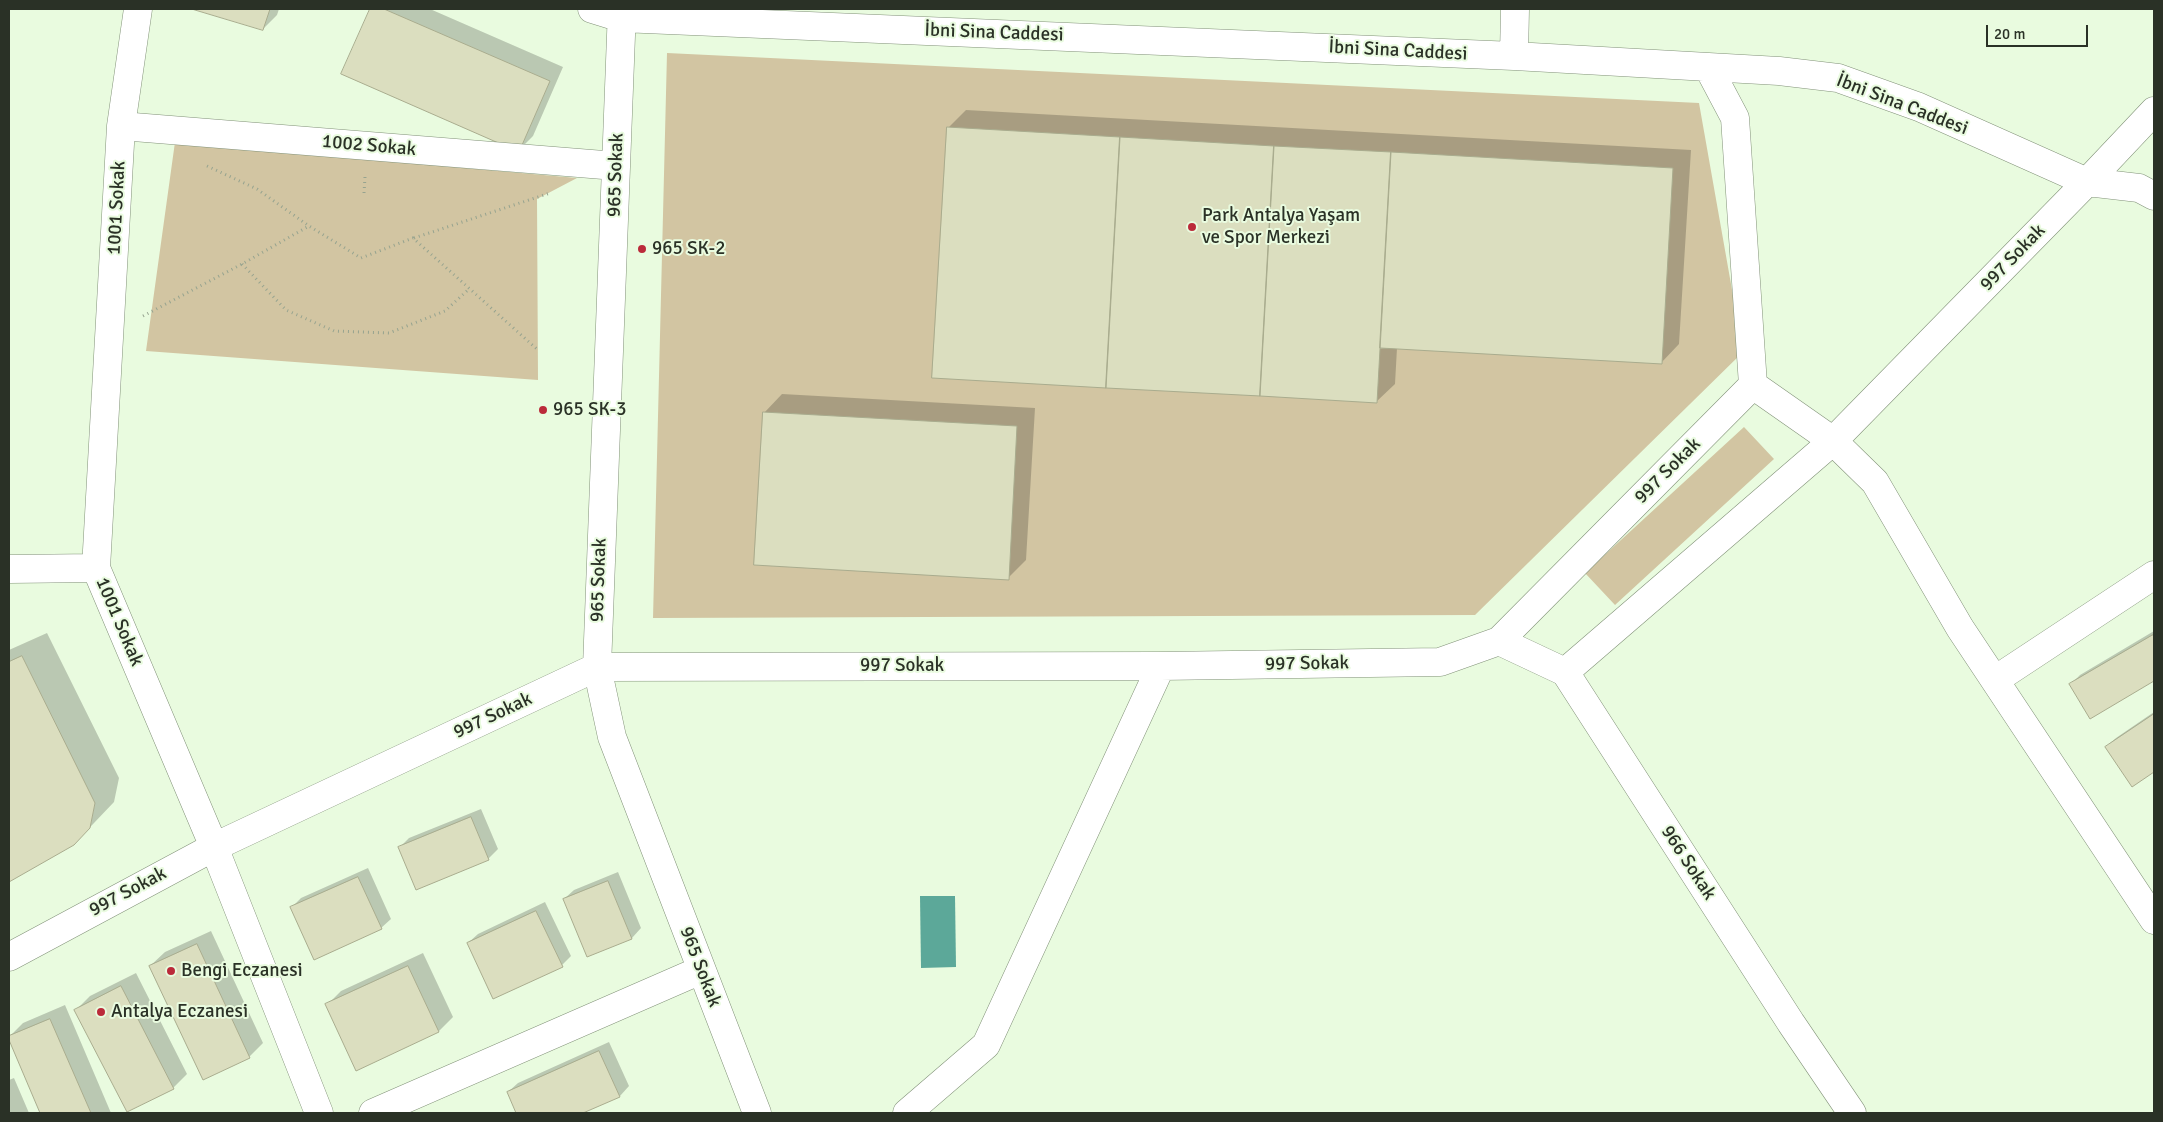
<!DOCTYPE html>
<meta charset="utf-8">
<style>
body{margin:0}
#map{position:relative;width:2163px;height:1122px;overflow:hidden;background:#e9fbdf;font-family:Signika,sans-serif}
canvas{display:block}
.frame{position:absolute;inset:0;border:10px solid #2a3126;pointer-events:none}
.scale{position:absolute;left:1986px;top:25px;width:102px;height:22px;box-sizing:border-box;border:2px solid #2a3126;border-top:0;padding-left:6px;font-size:15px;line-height:18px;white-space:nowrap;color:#2a3126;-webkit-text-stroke:4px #e9fbdf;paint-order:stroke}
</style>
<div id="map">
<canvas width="2163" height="1122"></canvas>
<div class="frame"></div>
<div class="scale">20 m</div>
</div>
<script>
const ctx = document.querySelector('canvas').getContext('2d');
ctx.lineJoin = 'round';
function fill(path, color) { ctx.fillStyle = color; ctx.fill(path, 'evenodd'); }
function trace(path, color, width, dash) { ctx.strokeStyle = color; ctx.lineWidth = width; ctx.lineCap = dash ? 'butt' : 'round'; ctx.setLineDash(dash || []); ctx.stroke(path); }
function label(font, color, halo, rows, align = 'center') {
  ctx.font = font + ' Signika,sans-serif'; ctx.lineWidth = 4; ctx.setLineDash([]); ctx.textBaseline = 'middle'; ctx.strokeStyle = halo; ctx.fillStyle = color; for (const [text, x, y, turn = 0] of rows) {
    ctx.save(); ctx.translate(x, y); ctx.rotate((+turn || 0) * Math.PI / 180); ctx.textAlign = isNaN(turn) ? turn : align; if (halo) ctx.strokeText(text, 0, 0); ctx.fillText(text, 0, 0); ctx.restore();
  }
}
fill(new Path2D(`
 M667,53L1699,103L1743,352L1475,615L653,618Z
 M175,142L577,178L537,199L538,380L146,351Z
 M1744,427L1774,459L1615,605L1585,573Z`), '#d2c5a2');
fill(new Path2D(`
 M920,896H955L956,967L921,968Z`), '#5ca899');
fill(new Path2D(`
 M197,9H279L277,15L263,29Z
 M371,9H430L563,67L533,136L519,150L342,73Z
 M966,110L1691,150L1679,344L1661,363L1397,348L1395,384L1376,402L948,128Z
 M782,394L1035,408L1026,560L1008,578L764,413Z
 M2154,631V679L2090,717L2071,684L2080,675Z
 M47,633L119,778L114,802L74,844L9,881V650Z
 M2154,712V771L2132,785L2106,747L2116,738Z
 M481,809L498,849L488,859L400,847L409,838Z
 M368,868L391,919L381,928L292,907L301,898Z
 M618,872L641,928L632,938L587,956L564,899L574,890Z
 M545,902L571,956L562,965L468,943L478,934Z
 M211,931L263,1043L249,1057L150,966L165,952Z
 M423,953L453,1017L439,1031L357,1069L327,1005L341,991Z
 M136,973L187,1074L173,1088L76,1010L90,996Z
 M65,1005L111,1113H42L9,1037L23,1023Z
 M609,1042L629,1086L620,1096L580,1113H517L508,1092L518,1083Z
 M14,1078L29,1113H9V1080Z`), '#0003');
const building = new Path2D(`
 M192,9H270L263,30Z
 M370,9H384L550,81L519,152L341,74Z
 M947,127L1120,137L1106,388L932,378Z
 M1120,137L1274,146L1260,396L1106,388Z
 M1274,146L1391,152L1377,403L1260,396Z
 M1391,152L1673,168L1662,364L1380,348Z
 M763,412L1017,426L1009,580L754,565Z
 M2153,635L2154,638V681L2090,719L2069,684Z
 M22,656L95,803L90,828L74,845L9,882V662Z
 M2154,714V772L2132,787L2105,747Z
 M471,817L489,860L416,890L398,847Z
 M358,877L382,929L314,960L290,907Z
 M608,881L632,939L587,957L563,899Z
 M536,911L563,967L493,999L467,943Z
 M197,944L250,1058L203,1080L149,966Z
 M408,966L439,1032L356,1071L325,1004Z
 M121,986L174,1089L127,1112L74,1010Z
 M50,1019L91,1113H40L9,1040V1036Z
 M599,1051L620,1097L583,1113H516L507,1092Z`);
fill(building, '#dbdebf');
trace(building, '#a9ac8e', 1);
const street = new Path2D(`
 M138,9L121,126L96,568L214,847L319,1113
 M592,9L621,18L1514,56L1779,71L1838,78L1919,107L2087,182L2154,111
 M622,9L597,667L612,737L757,1113
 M1514,56L1515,9
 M1708,67L1735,118L1753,385L1833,441L1875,482L1960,628L2154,920
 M121,126L616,166
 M9,569L96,568
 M1499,641L1565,672L1791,1023L1852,1113
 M1565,672L1833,441L2087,182L2139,188L2154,196
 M1995,680L2154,575
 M9,957L214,847L597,667L1161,666L1440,662L1499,641L1753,385
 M373,1113L701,970
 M907,1113L986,1045L1161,666`);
trace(street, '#829279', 29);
trace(new Path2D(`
 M207,166L257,189L309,226
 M364,193L365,177
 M414,238L550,193
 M242,264L286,310L334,331L389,333L445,311L469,289
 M143,316L242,264L309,226L361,258L413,238L538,350`), '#96a38f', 3, [1, 4]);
trace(street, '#fff', 28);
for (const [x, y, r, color] of [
 [1192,227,5,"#bb2a3a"],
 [642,249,5,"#bb2a3a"],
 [543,410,5,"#bb2a3a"],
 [171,971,5,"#bb2a3a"],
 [101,1012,5,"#bb2a3a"]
]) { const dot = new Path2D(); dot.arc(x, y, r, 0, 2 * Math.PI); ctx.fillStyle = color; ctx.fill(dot); trace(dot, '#e9fbdf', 2); }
label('19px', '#2a3126', '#e9fbdf', [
 ["İbni Sina Caddesi",994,33,2],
 ["İbni Sina Caddesi",1398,51,3],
 ["İbni Sina Caddesi",1902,105,21],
 ["1002 Sokak",369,146,5],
 ["965 Sokak",616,175,-88],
 ["1001 Sokak",117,208,-87],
 ["997 Sokak",2013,258,-46],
 ["997 Sokak",1668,471,-45],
 ["965 Sokak",599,580,-88],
 ["1001 Sokak",119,622,67],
 ["997 Sokak",1307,664,-1],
 ["997 Sokak",902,666],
 ["997 Sokak",493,716,-25],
 ["966 Sokak",1688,863,57],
 ["997 Sokak",128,892,-28],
 ["965 Sokak",700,967,69]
]);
label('19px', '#2a3126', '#e9fbdf', [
 ["Park Antalya Yaşam",1202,216],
 ["ve Spor Merkezi",1202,238],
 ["965 SK-2",652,249],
 ["965 SK-3",553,410],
 ["Bengi Eczanesi",181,971],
 ["Antalya Eczanesi",111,1012]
], 'left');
</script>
